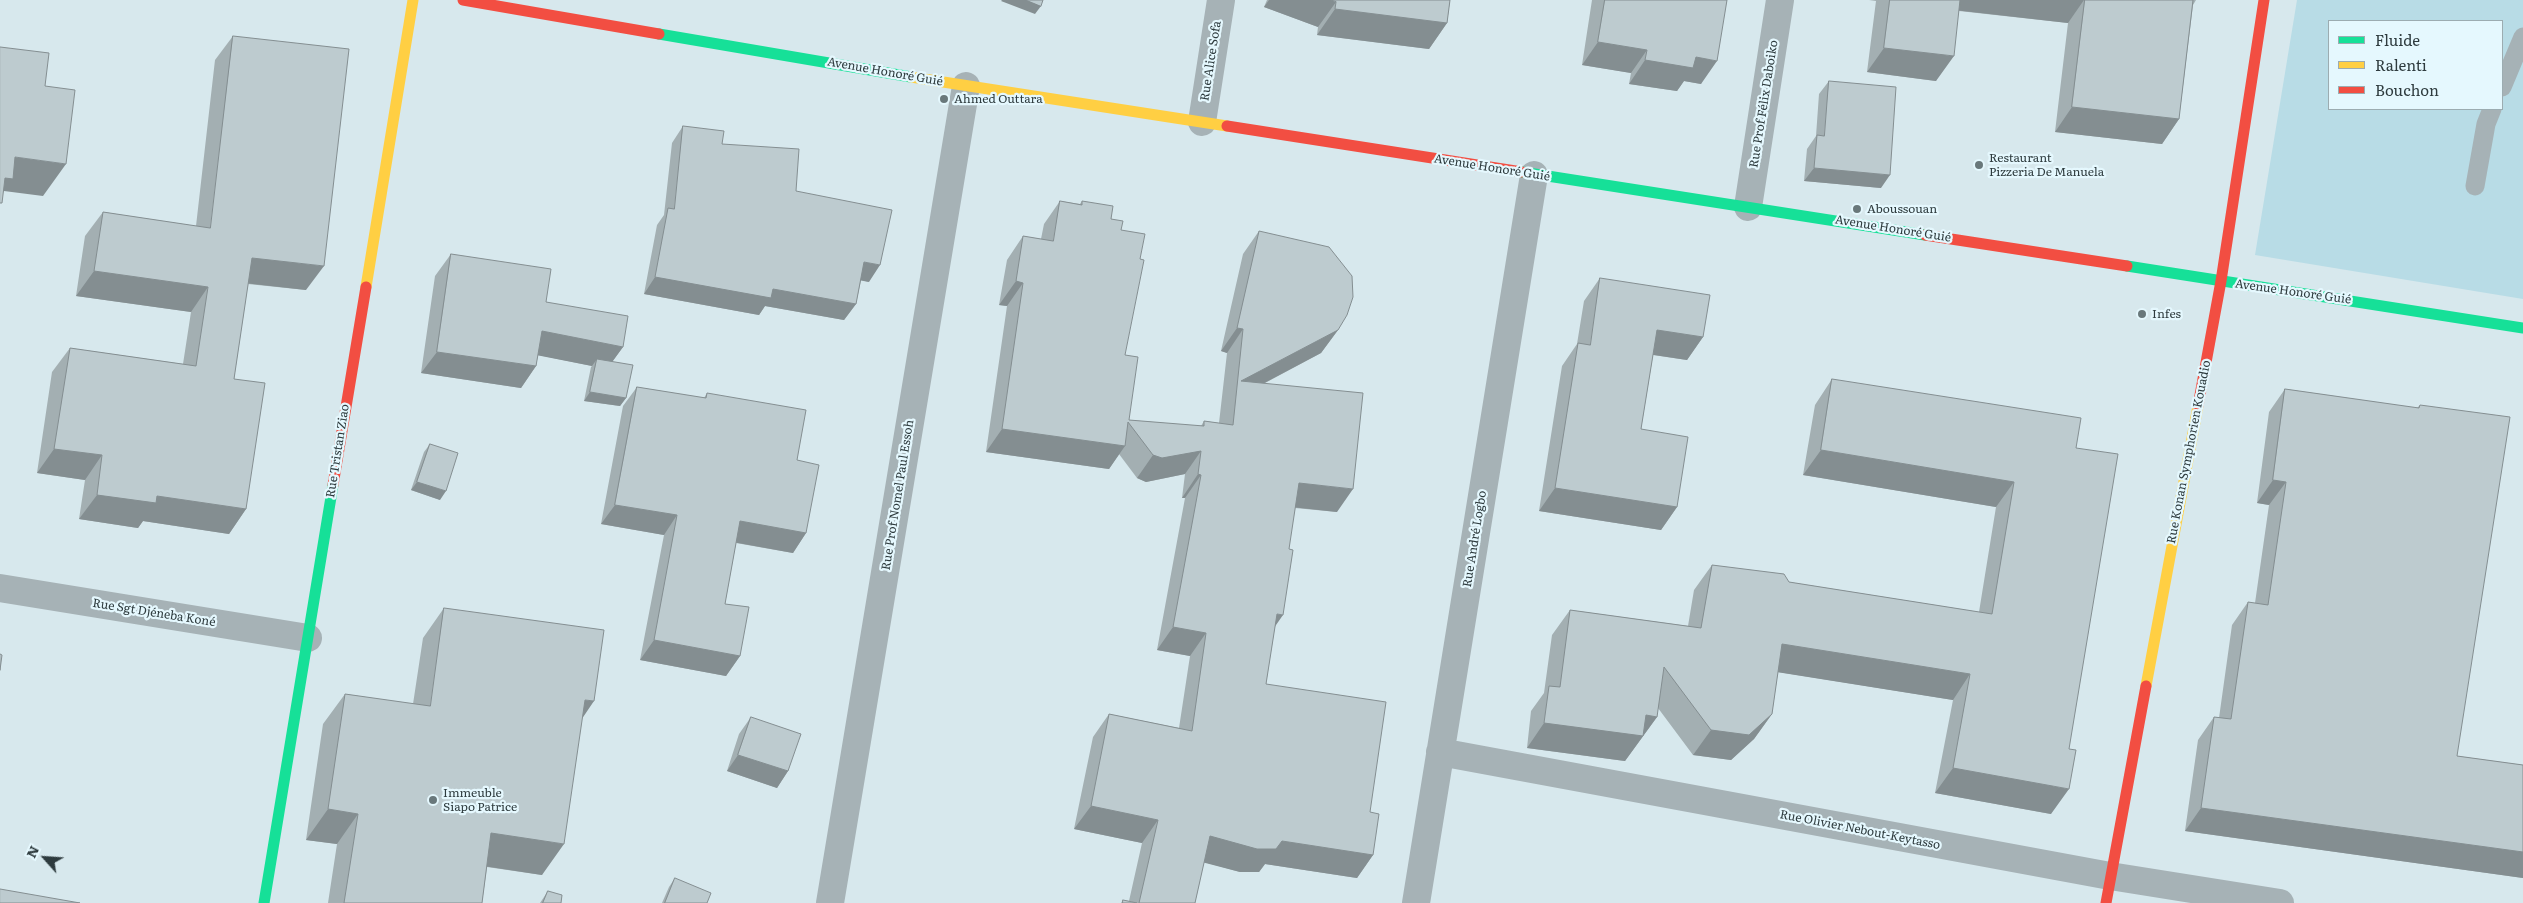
<!DOCTYPE html>
<meta charset="utf-8">
<style>
body{margin:0}
#map{position:relative;width:2523px;height:903px;overflow:hidden;background:#d7e8ed;font-family:Literata,serif}
canvas{display:block}
.legend{position:absolute;left:2328px;top:20px;width:175px;height:90px;box-sizing:border-box;background:#e5f8fe;border:1px solid #9cacb1;margin:0;padding:6px 9px;list-style:none;font-size:15px;color:#2e3b3e}
.legend li{display:flex;align-items:center;gap:10px;height:25px}
.legend b{width:25px;border:1px solid #9cacb1}
.north{position:absolute;left:20px;top:833px;width:50px;height:50px;-webkit-text-stroke:4px #e5f8fe;paint-order:stroke;rotate:296deg;font-size:14px;font-weight:700;line-height:20px;text-align:center;color:#2e3b3e}
.north::after{content:'';display:block;margin:auto;width:18px;height:22px;background:#2e3b3e;clip-path:polygon(50% 0,100% 100%,50% 72%,0 100%)}
</style>
<div id="map">
<canvas width="2523" height="903"></canvas>
<ul class="legend">
<li><b style="height:6px;background:#16e098"></b>Fluide</li>
<li><b style="height:6px;background:#ffcf43"></b>Ralenti</li>
<li><b style="height:6px;background:#f24e42"></b>Bouchon</li>
</ul>
<div class="north">N</div>
</div>
<script>
const ctx = document.querySelector('canvas').getContext('2d');
ctx.lineJoin = 'round';
function fill(path, color) { ctx.fillStyle = color; ctx.fill(path, 'evenodd'); }
function trace(path, color, width, dash) { ctx.strokeStyle = color; ctx.lineWidth = width; ctx.lineCap = dash ? 'butt' : 'round'; ctx.setLineDash(dash || []); ctx.stroke(path); }
function label(font, color, halo, rows, align = 'center') {
  ctx.font = font + ' Literata,serif'; ctx.lineWidth = 4.5; ctx.setLineDash([]); ctx.textBaseline = 'middle'; ctx.strokeStyle = halo; ctx.fillStyle = color; for (const [text, x, y, turn = 0] of rows) {
    ctx.save(); ctx.translate(x, y); ctx.rotate((+turn || 0) * Math.PI / 180); ctx.textAlign = isNaN(turn) ? turn : align; if (halo) ctx.strokeText(text, 0, 0); ctx.fillText(text, 0, 0); ctx.restore();
  }
}
fill(new Path2D(`
 M2297,0H2523V299L2255,255ZM2329,21H2502V109H2329Z`), '#b8dce6');
trace(new Path2D(`
 M2502,87L2523,37
 M2475,186L2486,124L2492,109`), '#a6b2b6', 19);
trace(new Path2D(`
 M1202,122L1221,0
 M1748,207L1780,0
 M0,588L308,638
 M1440,752L2110,876L2280,903
 M830,903L966,86
 M1416,903L1534,175`), '#a6b2b6', 28);
trace(new Path2D(`
 M659,34L911,77
 M1522,172L1925,235
 M2127,266L2523,328
 M264,903L333,485`), '#16e098', 11);
trace(new Path2D(`
 M911,77L1227,126
 M366,287L413,0
 M2146,686L2198,406`), '#ffcf43', 11);
trace(new Path2D(`
 M463,0L659,34
 M1227,126L1522,172
 M1925,235L2127,266
 M2198,406L2221,281L2264,0
 M333,485L366,287
 M2106,903L2146,686`), '#f24e42', 11);
fill(new Path2D(`
 M1267,0H1450L1447,23L1429,49L1317,35L1318,27L1264,7Z
 M1592,0H1727L1701,84L1684,81L1677,91L1629,84L1631,73L1582,65Z
 M1869,0H2196L2193,5L2179,119L2162,144L2055,132L2068,23L1959,11L1936,81L1867,72L1876,1Z
 M233,36L306,290L248,284L234,379L246,509L229,534L143,521L138,528L79,519L85,480L37,473L52,372L70,348L183,364L191,312L76,296L85,236L103,212L196,226L215,60Z
 M1829,81L1881,188L1804,181L1807,149L1816,136L1819,94Z
 M683,126L722,144L796,191L869,282L861,280L856,304L844,320L765,306L759,315L644,294L657,225L664,215L672,143Z
 M1060,201L1080,204L1082,201L1111,219L1121,230L1125,355L1129,420L1201,426L1204,421L1219,423L1227,353L1221,351L1243,254L1259,231L1338,330L1321,353L1265,383L1337,512L1295,508L1275,626L1266,684L1370,812L1373,855L1357,878L1265,864L1259,872H1240L1204,862L1195,903H1121L1123,900L1129,901L1142,843L1074,829L1093,737L1109,714L1179,728L1190,656L1157,650L1185,498H1182L1185,474L1146,482L1137,478L1119,454L1109,469L986,452L1007,306L999,305L1007,260L1023,236L1041,239L1044,224Z
 M451,254L546,302L623,347L612,362L626,398L620,406L584,401L591,367L592,366L538,355L536,366L521,388L421,373L435,276Z
 M1600,278L1703,337L1687,360L1653,355L1641,429L1677,507L1661,530L1539,511L1562,366L1577,344L1584,301Z
 M1832,379L2076,448L2051,814L1935,793L1953,700L1778,672L1772,714L1754,739L1731,760L1693,755L1658,708L1657,717L1625,761L1527,748L1531,711L1544,693L1552,635L1570,610L1688,626L1694,590L1712,565L1789,582L1979,612L1996,507L1803,475L1815,405Z
 M637,387L704,398L707,393L797,460L806,533L793,553L736,543L725,604L740,656L726,676L640,660L664,535L601,524L623,406Z
 M2285,389L2417,408L2420,405L2457,756L2523,765V878L2185,831L2198,740L2214,717L2219,718L2232,625L2248,602L2255,603L2269,505L2257,503L2269,412Z
 M430,444L440,500L411,490L424,452Z
 M444,608L582,718L542,875L487,867L482,903H328L337,844L306,840L323,724L345,694L413,704L423,638Z
 M751,717L788,771L777,788L727,771L739,734Z
 M675,878L707,903H662L669,887Z
 M548,891L561,903H540Z`), '#a3afb2');
fill(new Path2D(`
 M1002,0H1026L1041,6L1035,14L1001,1Z
 M1269,0H1331L1336,2L1318,27L1264,7Z
 M1951,0H2084L2068,23L1945,9Z
 M1335,9L1447,23L1429,49L1317,35Z
 M1598,42L1647,50L1631,73L1582,65Z
 M1884,48L1954,56L1936,81L1867,72Z
 M1696,57L1717,61L1701,84L1684,81L1677,91L1629,84L1645,60Z
 M2072,107L2179,119L2162,144L2055,132Z
 M15,157L66,164L43,196L4,191L0,197V179Z
 M1814,168L1890,175L1881,188L1804,181Z
 M252,258L324,266L306,290L235,282Z
 M864,262L880,265L869,282L853,279Z
 M94,271L208,287L191,312L76,296Z
 M655,277L773,289L856,304L844,320L765,306L759,315L644,294Z
 M1016,281L1023,283L1007,306L999,305Z
 M1237,328L1243,329L1227,353L1221,351Z
 M1338,330L1321,353L1236,398L1241,381Z
 M1657,330L1703,337L1687,360L1641,353Z
 M542,331L623,347L607,369L597,359L592,366L526,353Z
 M437,352L536,366L521,388L421,373Z
 M590,392L626,398L620,406L584,401Z
 M1002,429L1125,446L1109,469L986,452Z
 M54,449L102,455L85,480L37,473Z
 M1821,450L2014,482L1996,507L1803,475Z
 M1201,451L1185,474L1146,482L1137,478L1153,455Z
 M1198,474L1201,475L1185,498H1182Z
 M2273,480L2286,482L2269,505L2257,503Z
 M417,482L446,491L440,500L411,490Z
 M1299,483L1353,489L1337,512L1282,506Z
 M1555,488L1677,507L1661,530L1539,511Z
 M97,495L157,496L246,509L229,534L143,521L138,528L79,519Z
 M615,505L677,515L664,535L601,524Z
 M740,521L806,533L793,553L727,541Z
 M1277,614L1283,615L1267,638Z
 M1173,627L1206,633L1190,656L1157,650Z
 M654,640L740,656L726,676L640,660Z
 M1782,644L1970,674L1953,700L1764,670Z
 M585,700L594,701L573,732Z
 M1772,714L1754,739L1731,760L1693,755L1711,730Z
 M1646,715L1657,717L1625,761L1527,748L1544,723Z
 M738,755L788,771L777,788L727,771Z
 M1953,768L2069,789L2051,814L1935,793Z
 M1091,806L1158,820L1142,843L1074,829Z
 M2201,808L2523,852V878L2185,831Z
 M328,809L358,814L337,844L306,840Z
 M491,833L564,844L542,875L470,864Z
 M1210,836L1282,841L1373,855L1357,878L1265,864L1259,872H1240L1194,860Z`), '#848e91');
const building = new Path2D(`
 M1026,0H1043L1041,6Z
 M1331,0H1450L1447,23L1335,9L1336,2Z
 M1605,0H1727L1717,61L1696,57L1693,68L1645,60L1647,50L1598,42Z
 M1890,0H1960L1954,56L1884,48Z
 M2085,0H2193L2179,119L2072,107Z
 M233,36L349,49L324,266L252,258L234,379L265,383L246,509L157,496L156,503L97,495L102,455L54,449L70,348L196,366L208,287L94,271L103,212L210,228Z
 M0,47L49,53L45,86L75,90L66,164L15,157L13,179L5,178L2,203H0Z
 M1829,81L1896,87L1890,175L1814,168L1817,135L1824,136Z
 M683,126L724,131L722,144L799,149L796,191L892,210L880,265L864,262L856,304L773,289L771,298L655,277L668,208L674,209Z
 M1060,201L1082,205V201L1113,206L1111,219L1123,221L1121,230L1145,234L1140,259L1144,260L1125,355L1138,357L1129,420L1204,426V421L1233,425L1243,329L1237,328L1259,231L1329,247L1352,276L1353,297L1347,315L1338,330L1241,381L1363,393L1353,489L1299,483L1289,549L1293,550L1283,615L1277,614L1266,684L1386,702L1370,812L1379,814L1373,855L1282,841L1276,849H1257L1210,836L1195,903H1139L1158,820L1091,806L1109,714L1192,731L1206,633L1173,627L1201,475L1198,474L1201,451L1162,458L1153,455L1128,422L1125,446L1002,429L1023,283L1016,281L1023,236L1053,241Z
 M451,254L551,269L546,302L628,316L623,347L542,331L536,366L437,352Z
 M1600,278L1710,295L1703,337L1657,330L1641,429L1688,437L1677,507L1555,488L1578,343L1590,345Z
 M597,359L633,365L626,398L590,392Z
 M1832,379L2081,418L2076,448L2118,454L2069,749L2076,750L2069,789L1953,768L1970,674L1782,644L1772,714L1749,735L1711,730L1664,667L1657,717L1646,715L1643,736L1544,723L1549,686L1560,687L1570,610L1701,628L1712,565L1784,574L1789,582L1992,614L2014,482L1821,450Z
 M637,387L706,398L707,393L806,410L797,460L819,465L806,533L740,521L725,604L749,607L740,656L654,640L677,515L615,505Z
 M2285,389L2419,408L2420,405L2510,417L2457,756L2523,765V852L2201,808L2214,717L2231,719L2248,602L2268,605L2286,482L2273,480Z
 M430,444L458,453L446,491L417,482Z
 M444,608L604,630L594,701L585,700L564,844L491,833L482,903H344L358,814L328,809L345,694L430,706Z
 M0,654L2,655L0,670Z
 M751,717L801,734L788,771L738,755Z
 M675,878L711,893L707,903H665Z
 M0,889L80,903H0Z
 M548,891L562,895L561,903H543Z
 M1123,900L1137,903H1123Z`);
fill(building, '#bdcbcf');
trace(building, '#848e91', 1);
for (const [x, y, r, color] of [
 [944,99,5,"#69787b"],
 [1979,165,5,"#69787b"],
 [1857,209,5,"#69787b"],
 [2142,314,5,"#69787b"],
 [433,800,5,"#69787b"]
]) { const dot = new Path2D(); dot.arc(x, y, r, 0, 2 * Math.PI); ctx.fillStyle = color; ctx.fill(dot); trace(dot, '#e5f8fe', 2); }
label('12px', '#2e3b3e', '#e5f8fe', [
 ["Rue Alice Sofa",1211,61,-81],
 ["Avenue Honoré Guié",885,72,10],
 ["Rue Prof Félix Daboiko",1764,104,-81],
 ["Avenue Honoré Guié",1492,168,9],
 ["Avenue Honoré Guié",1893,229,9],
 ["Avenue Honoré Guié",2293,292,8],
 ["Rue Tristan Ziao",338,451,-81],
 ["Rue Konan Symphorien Kouadio",2189,452,-79],
 ["Rue Prof Nomel Paul Essoh",898,495,-81],
 ["Rue André Logbo",1475,539,-81],
 ["Rue Sgt Djéneba Koné",154,613,9],
 ["Rue Olivier Nebout-Keytasso",1860,830,11]
]);
label('12px', '#2e3b3e', '#e5f8fe', [
 ["Ahmed Outtara",954,99],
 ["Restaurant",1989,158],
 ["Pizzeria De Manuela",1989,172],
 ["Aboussouan",1867,209],
 ["Infes",2152,314],
 ["Immeuble",443,793],
 ["Siapo Patrice",443,807]
], 'left');
</script>
